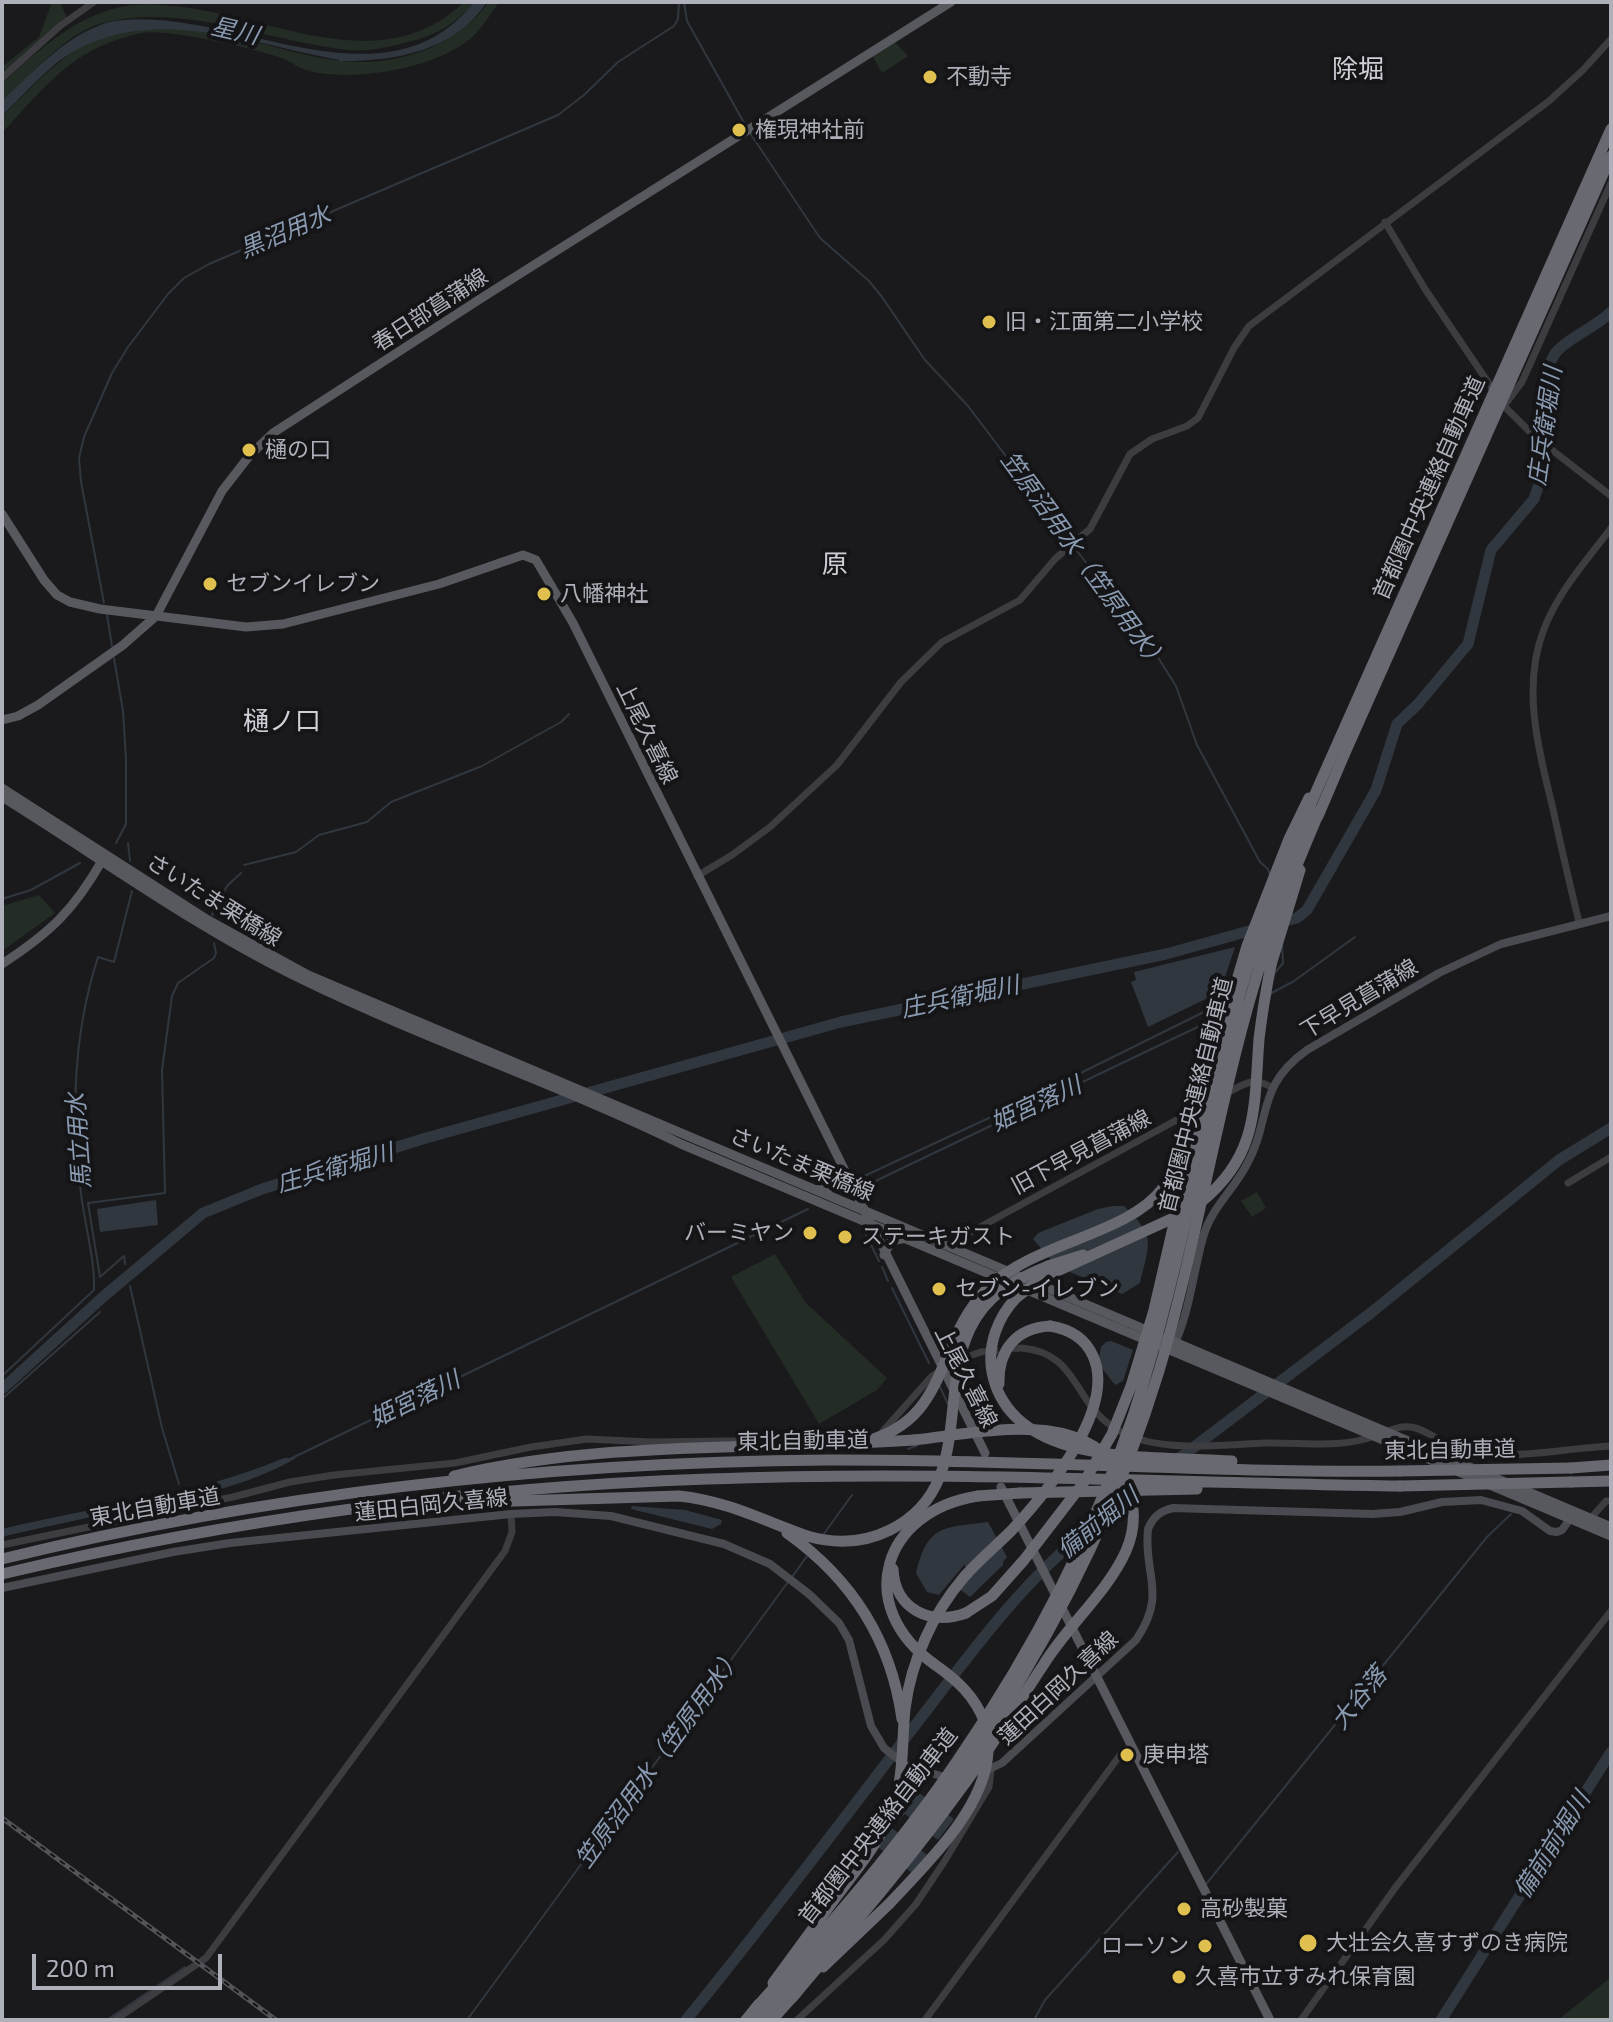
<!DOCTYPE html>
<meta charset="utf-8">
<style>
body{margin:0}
#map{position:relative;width:1613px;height:2022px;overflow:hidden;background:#1a1a1c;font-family:"Exo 2",sans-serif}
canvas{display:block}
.frame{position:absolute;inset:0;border:4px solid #aeb0ba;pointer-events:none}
.scale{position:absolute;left:32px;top:1954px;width:190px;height:36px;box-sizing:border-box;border:4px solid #aeb0ba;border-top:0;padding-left:10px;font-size:24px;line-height:28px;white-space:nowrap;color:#aeb0ba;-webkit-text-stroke:6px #151517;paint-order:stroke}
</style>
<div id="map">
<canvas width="1613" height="2022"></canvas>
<div class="frame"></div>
<div class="scale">200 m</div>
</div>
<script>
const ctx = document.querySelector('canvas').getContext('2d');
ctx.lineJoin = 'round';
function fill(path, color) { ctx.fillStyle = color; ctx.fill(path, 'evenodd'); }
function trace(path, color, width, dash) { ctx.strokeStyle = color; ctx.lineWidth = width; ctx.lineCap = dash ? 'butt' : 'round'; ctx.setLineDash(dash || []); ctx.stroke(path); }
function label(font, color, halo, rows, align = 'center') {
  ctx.font = font + ' "Exo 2","Noto Sans JP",sans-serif'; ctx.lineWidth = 8; ctx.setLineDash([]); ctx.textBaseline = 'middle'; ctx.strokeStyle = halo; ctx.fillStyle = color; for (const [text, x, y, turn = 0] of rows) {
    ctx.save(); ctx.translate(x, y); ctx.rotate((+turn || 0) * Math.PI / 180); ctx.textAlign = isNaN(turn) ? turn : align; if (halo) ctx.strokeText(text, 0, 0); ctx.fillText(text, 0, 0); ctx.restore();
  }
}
fill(new Path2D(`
 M52,2H60L67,18L2,73V67L39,37Z
 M464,2H474C456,24 435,36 408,42C388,47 368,52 348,50C265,41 179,0 96,25C59,40 31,75 2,102V83C37,52 67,23 112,9C132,3 152,4 173,6C271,15 380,82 464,2Z
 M489,2H499C490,15 481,30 469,40C432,69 350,83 306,70C298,68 292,62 284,59C259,49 166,28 142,33C72,48 48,84 2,133V117C43,76 75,38 135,25C163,19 197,27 225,34C269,44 316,62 362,62C410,62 461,41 489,2Z
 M894,41L908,56L882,73L872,55Z
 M39,895L55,913L2,951V906Z
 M1257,1192L1266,1208L1252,1217L1241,1201Z
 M775,1254L806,1303L887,1378L877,1390L819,1424L731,1277Z
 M1611,1977V2020H1558Z`), '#242c26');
fill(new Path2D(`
 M474,2H487C455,51 396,61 342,61L341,63L339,60C245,43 145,0 59,61C39,77 21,97 2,116V101C34,71 66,35 109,22C224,0 383,118 474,2Z
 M1235,947L1220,992L1148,1027L1131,982L1136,980L1134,972Z
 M156,1200L158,1225L100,1232L97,1209Z
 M1113,1206H1124C1156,1237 1150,1242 1140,1283L1122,1294L1056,1266L1033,1239L1038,1233L1098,1209Z
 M1111,1341L1133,1350L1123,1381L1115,1385L1098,1363L1101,1347L1106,1342Z
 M284,1458H296C247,1487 193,1496 138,1507C94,1516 49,1526 5,1536L2,1539V1529C96,1506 194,1496 284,1458Z
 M632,1506L685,1510L722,1520L721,1524L712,1529L631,1509Z
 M988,1522L1007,1557L1003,1562V1565L970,1597L959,1589L972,1573L964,1565L939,1595L927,1592L916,1573C928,1524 943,1528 988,1522Z
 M910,1786L954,1819L938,1840L905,1814L898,1822L889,1815Z
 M880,1819L934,1860L920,1879L866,1838Z`), '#31373f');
trace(new Path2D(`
 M684,2L687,21L747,128
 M750,133L820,238L869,281L882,297L925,360L968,406L1071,542
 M1074,547L1152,648L1176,686L1197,745L1260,862L1268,869L1270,876
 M104,603L81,482L79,458L84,437L112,373L128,347L168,294L184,278L209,264L558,115L584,95L618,62L674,26L678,19L679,2
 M107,615L112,646
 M114,658L123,711L126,759V824L116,843
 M128,843L130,861
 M244,865L296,852L319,835L367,822L391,802L482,766L561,722L569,714
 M2,899L31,890L80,863
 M212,915L227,886L241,873
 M1273,975L1283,963L1282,945
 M1270,994L1294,981L1355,937
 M860,1178L1006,1110L1226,1001
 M865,1186L1208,1022
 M845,1189L849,1196
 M866,1235L879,1261
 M125,1264L124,1256L100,1277L88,1203L165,1193L162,1070L172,996L178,983L214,958L216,953L214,943
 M882,1267L888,1281
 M130,1286L162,1428L179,1484
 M892,1288L929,1363
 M2,1376L94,1290C95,1259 85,1226 81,1194C71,1113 73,1035 98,957L114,962L132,891
 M940,1387L948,1404
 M2,1399L100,1312
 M908,1449L918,1445
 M290,1459L808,1209
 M823,1535L852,1495
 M792,1577L807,1556
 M1207,1883L1487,1537L1511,1514
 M107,2020L185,1967
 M467,2020L788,1582
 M1034,2020L1045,2000L1178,1852`), '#31373f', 2);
trace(new Path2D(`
 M1276,923L1297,918L1307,910L1376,790L1397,724L1418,704L1468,644L1491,550L1534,499L1541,478C1542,446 1536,371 1559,349C1575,334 1596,327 1611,312
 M2,1389L103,1297L203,1213L262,1189L426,1138L841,1022L1166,954L1260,928
 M1173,1463L1372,1312L1559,1160L1611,1128
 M1104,1517L1137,1490
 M686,2020C763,1926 836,1829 910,1732C966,1660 1018,1585 1090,1528
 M1441,2020L1611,1752`), '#31373f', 11);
trace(new Path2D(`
 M981,1352L1021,1348`), '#38383c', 7, [7, 3.5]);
trace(new Path2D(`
 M2,78L60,26L94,2
 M1385,222L1425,289L1504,406L1534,436L1611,496
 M1504,406L1522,382L1611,183
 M697,876L732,855L770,827L837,765L901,682L942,642L1020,600L1055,559L1090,529L1130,454L1152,439L1187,426L1198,418L1234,348L1249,326L1549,101L1583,70L1611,39
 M1579,922C1570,885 1561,847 1553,809C1539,751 1521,688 1544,629C1558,592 1587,560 1611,528
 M1224,1095C1242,1085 1253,1075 1272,1088
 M1568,1183L1611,1157
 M959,1251L962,1241L969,1233L1195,1110
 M1021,1348C1076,1352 1073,1398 1110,1425C1150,1455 1218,1445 1265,1443C1303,1442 1339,1449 1375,1436
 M883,1431L931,1377L955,1361L981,1352
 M1386,1432C1422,1415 1432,1444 1467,1451C1514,1461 1563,1448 1611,1446
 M1590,1519L1606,1501H1611
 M2,1545L233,1497L290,1482L334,1475L455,1463L531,1447L587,1439L651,1442L801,1440
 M115,2020L206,1958L505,1551L512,1532L511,1514
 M797,2020L884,1940L916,1904L944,1862L989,1787L991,1770
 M925,2020L1123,1751L1131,1746
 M1301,2020L1395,1888L1611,1611`), '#3c3c41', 7);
trace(new Path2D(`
 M1173,1347C1190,1313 1193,1271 1204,1234C1212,1208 1233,1190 1246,1166C1272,1120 1255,1087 1307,1050L1439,973L1501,944L1611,916
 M2,1588L173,1552L230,1543L511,1514L555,1512L611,1516L724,1544L770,1564L809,1594L839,1623L849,1640L871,1726L884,1748L907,1766L948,1778
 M981,1773L1002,1763L1136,1640C1168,1593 1143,1575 1148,1529C1153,1517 1160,1511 1173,1508L1372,1514L1400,1512L1442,1502L1481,1500L1522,1511L1550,1531L1557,1532L1562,1530L1570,1519`), '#4a4b50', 8);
trace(new Path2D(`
 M2,514L44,580L57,595L70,602L100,609L246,627L283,624L439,584L523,555L536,560L573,623L985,1453
 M2,720L18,716L38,705L123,645L156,616L222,491L250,455L273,433L480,299L951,2
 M2,788L208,920L308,975L1151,1332
 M2,797C102,859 197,929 303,980C426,1040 558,1084 681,1144L1611,1536
 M2,964C51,932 74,910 103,859
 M819,1189C836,1190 841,1179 840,1163
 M884,1255L891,1241L906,1238
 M1165,1338L1611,1527
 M1001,1487L1270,2020`), '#58595f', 9);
trace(new Path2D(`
 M1318,816L1344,755
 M1271,965L1300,870
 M1206,1085L1247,946L1289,839L1309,798
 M1048,1266L1083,1255
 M1016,1298C998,1317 987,1345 992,1372C1011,1470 1157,1455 1232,1461
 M999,1384C998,1350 1016,1328 1050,1326
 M1571,1468L1611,1465
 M454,1476C604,1440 762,1450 914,1440
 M1571,1482L1611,1481
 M1020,1493L1197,1489
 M449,1503L679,1496C727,1501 762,1520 807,1536
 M787,1533C852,1579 891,1640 902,1719
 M2,1559C271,1493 551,1462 828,1460C1018,1459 1209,1473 1400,1471
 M893,1569C895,1610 931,1626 966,1613
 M2,1574C233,1519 470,1487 708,1479C939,1470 1170,1483 1400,1486
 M934,1664C853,1606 882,1511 978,1496
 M823,1967L889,1904
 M773,1983L839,1893
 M746,2020L759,2004
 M772,2020L796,1993`), '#686971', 11);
const rail = new Path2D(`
 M2,1818L276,2020`);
trace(rail, '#535459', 5);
trace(rail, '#151517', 2, [6]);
trace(new Path2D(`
 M1344,755L1611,156
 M1201,1202C1259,1155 1254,1106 1259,1039C1262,1014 1266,990 1271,965
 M1016,1298L1042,1278L1180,1215
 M859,1443C953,1422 932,1343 989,1287C1035,1242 1128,1235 1163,1188C1178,1167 1185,1139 1193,1115
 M1400,1471L1571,1468
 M1400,1486L1571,1482
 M978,1496L1020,1493
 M807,1536C835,1544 864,1543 890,1530C973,1489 938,1396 970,1329C986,1295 1015,1279 1048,1266
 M966,1613L992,1596L1024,1560L1084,1482L1112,1434L1131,1386L1154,1310L1206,1085
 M934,1664C957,1680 975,1696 985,1723
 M839,1893C863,1862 887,1832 897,1794C904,1765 902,1737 905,1709C908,1685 915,1661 925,1639C935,1616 948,1596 964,1577C979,1560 996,1546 1012,1530C1046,1493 1117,1409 1093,1356C1085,1338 1069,1329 1050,1326
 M889,1904C926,1864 985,1809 988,1752
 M792,1998C849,1930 908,1862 960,1790C990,1750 1016,1706 1044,1664C1068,1625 1107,1593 1126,1551C1136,1528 1136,1503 1125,1481C1087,1405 981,1433 914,1440
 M755,2009C826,1929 899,1847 959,1758C1031,1653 1092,1537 1133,1416C1179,1277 1202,1132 1241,990C1261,920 1290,852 1319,785L1611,129
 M759,2020C936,1825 1081,1628 1159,1371C1197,1243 1217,1110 1255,982C1272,923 1296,867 1320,810`), '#686971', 11);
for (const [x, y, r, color] of [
 [930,77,8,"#dfc04f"],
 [739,130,8,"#dfc04f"],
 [989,322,8,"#dfc04f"],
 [249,450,8,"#dfc04f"],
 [210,584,8,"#dfc04f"],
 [544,594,8,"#dfc04f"],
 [810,1233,8,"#dfc04f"],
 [845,1237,8,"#dfc04f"],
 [939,1289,8,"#dfc04f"],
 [1127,1755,8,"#dfc04f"],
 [1184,1909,8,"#dfc04f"],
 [1308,1943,10,"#dfc04f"],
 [1205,1946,8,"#dfc04f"],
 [1179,1977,8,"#dfc04f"]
]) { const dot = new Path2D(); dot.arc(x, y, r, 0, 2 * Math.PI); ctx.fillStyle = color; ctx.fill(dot); trace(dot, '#151517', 3); }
label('22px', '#aeb0ba', '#151517', [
 ["不動寺",946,77],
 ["権現神社前",755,130],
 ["旧・江面第二小学校",1005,322],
 ["樋の口",265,450],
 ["セブンイレブン",226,584],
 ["八幡神社",560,594],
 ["バーミヤン",794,1233,"right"],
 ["ステーキガスト",861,1237],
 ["セブン-イレブン",955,1289],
 ["庚申塔",1143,1755],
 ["高砂製菓",1200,1909],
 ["大壮会久喜すずのき病院",1326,1943],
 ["ローソン",1189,1946,"right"],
 ["久喜市立すみれ保育園",1195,1977]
], 'left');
label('22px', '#aeb0ba', '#151517', [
 ["春日部菖蒲線",430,310,-33],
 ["首都圏中央連絡自動車道",1429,488,-66],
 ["上尾久喜線",647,733,64],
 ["さいたま栗橋線",214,900,32],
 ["下早見菖蒲線",1359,999,-31],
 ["首都圏中央連絡自動車道",1196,1095,-76],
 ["旧下早見菖蒲線",1081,1152,-28],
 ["さいたま栗橋線",802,1164,23],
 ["上尾久喜線",966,1377,63],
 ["東北自動車道",803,1441,-1],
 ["東北自動車道",1450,1450,-1],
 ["蓮田白岡久喜線",431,1505,-6],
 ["東北自動車道",155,1507,-10],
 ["蓮田白岡久喜線",1058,1688,-43],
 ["首都圏中央連絡自動車道",878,1826,-52]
]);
label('italic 24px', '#899ab1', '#151517', [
 ["星川",235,31,13],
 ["黒沼用水",285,232,-23],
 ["庄兵衛堀川",1545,426,-82],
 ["笠原沼用水（笠原用水）",1084,561,54],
 ["庄兵衛堀川",960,997,-12],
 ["姫宮落川",1036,1104,-25],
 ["馬立用水",79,1141,-94],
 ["庄兵衛堀川",335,1168,-16],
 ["姫宮落川",415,1399,-26],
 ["備前堀川",1098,1523,-39],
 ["大谷落",1359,1698,-51],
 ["笠原沼用水（笠原用水）",659,1758,-54],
 ["備前前堀川",1552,1845,-58]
]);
label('26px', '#cfd0d7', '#151517', [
 ["除堀",1358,69],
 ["原",835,564],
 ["樋ノ口",282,721]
]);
</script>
